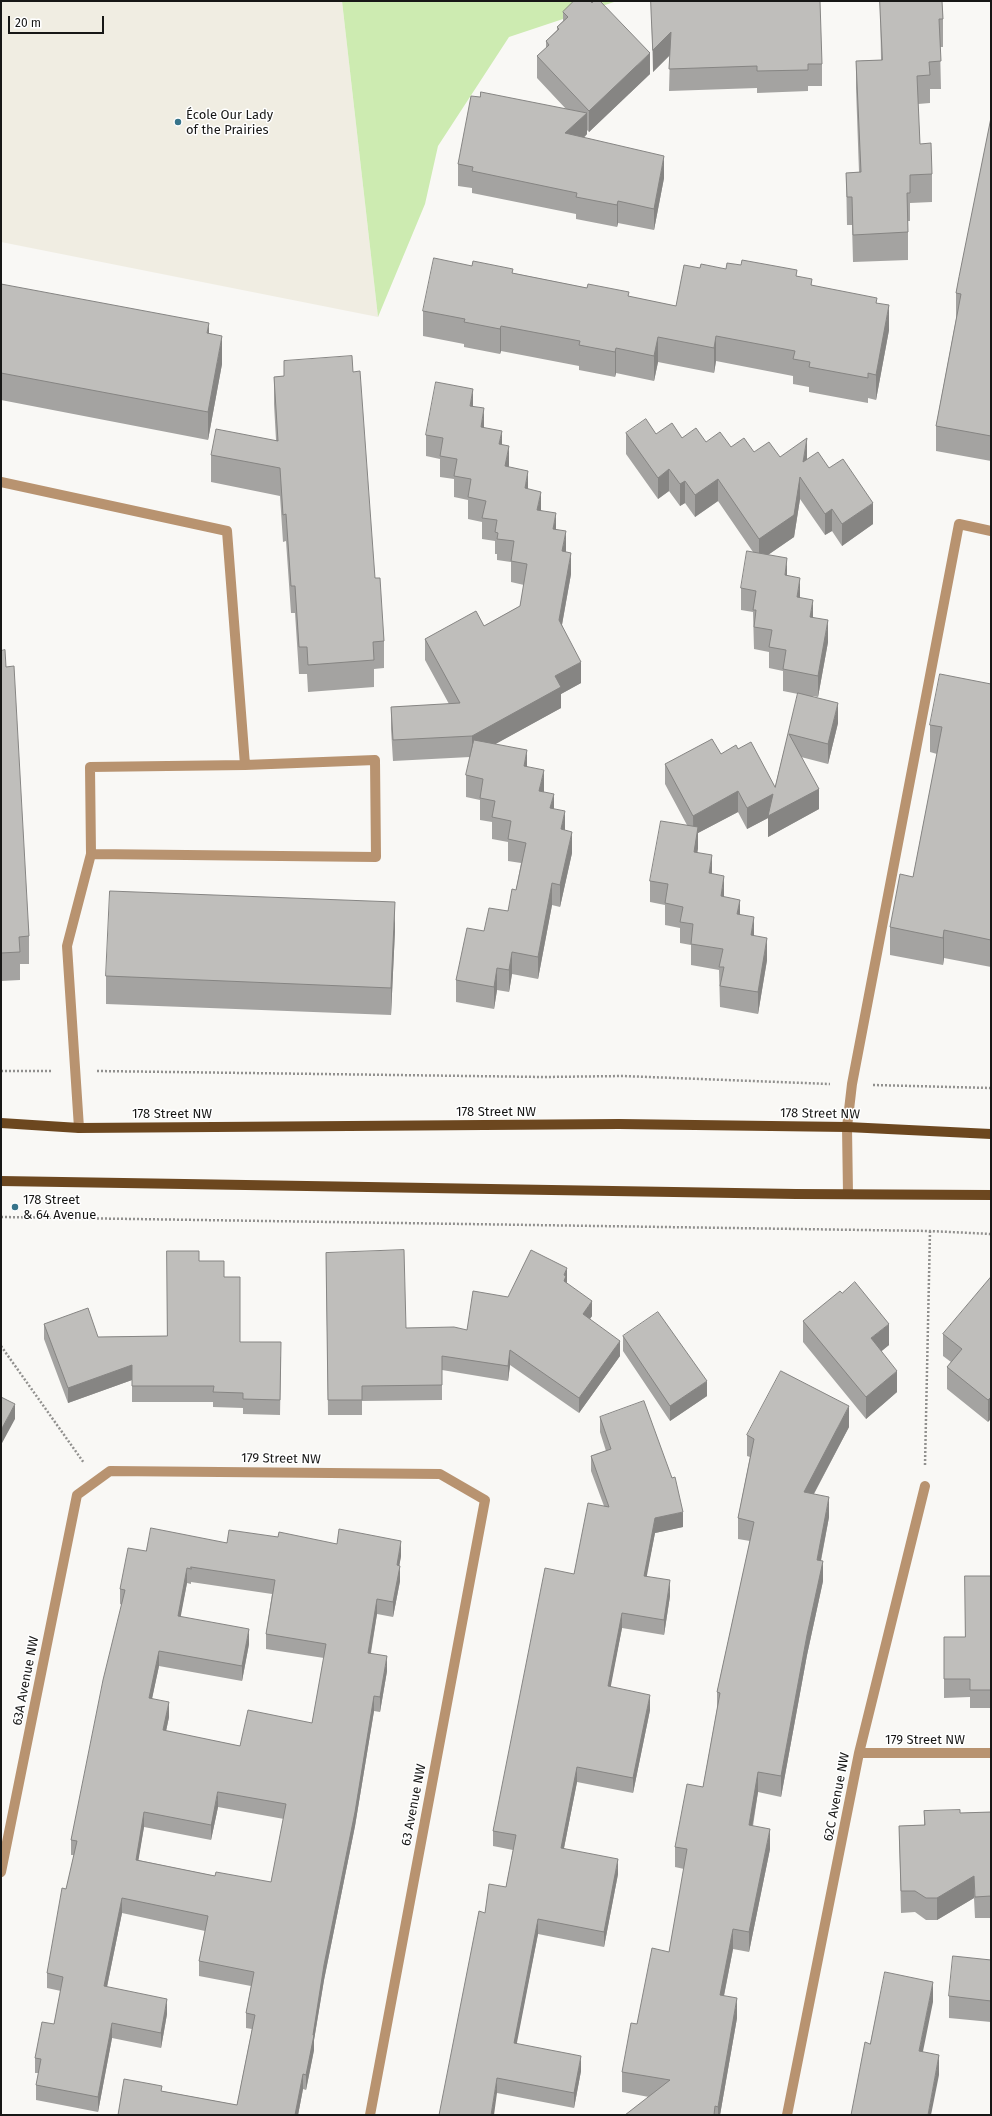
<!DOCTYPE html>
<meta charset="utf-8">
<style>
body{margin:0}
#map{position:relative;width:992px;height:2116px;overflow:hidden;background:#f9f8f5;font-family:"Fira Sans",sans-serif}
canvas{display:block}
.frame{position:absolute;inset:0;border:2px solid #171716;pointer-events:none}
.scale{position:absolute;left:8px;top:16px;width:96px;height:18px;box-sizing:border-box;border:2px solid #171716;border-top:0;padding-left:5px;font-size:12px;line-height:14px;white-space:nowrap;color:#171716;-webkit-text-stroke:3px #fff;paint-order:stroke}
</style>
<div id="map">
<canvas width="992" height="2116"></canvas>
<div class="frame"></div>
<div class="scale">20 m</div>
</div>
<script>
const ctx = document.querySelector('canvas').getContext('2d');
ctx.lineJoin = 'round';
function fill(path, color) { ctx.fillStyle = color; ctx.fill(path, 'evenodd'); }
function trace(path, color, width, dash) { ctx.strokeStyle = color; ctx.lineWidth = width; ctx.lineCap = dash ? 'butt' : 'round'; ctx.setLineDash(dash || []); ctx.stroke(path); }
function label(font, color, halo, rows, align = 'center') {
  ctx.font = font + ' "Fira Sans",sans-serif'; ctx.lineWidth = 3; ctx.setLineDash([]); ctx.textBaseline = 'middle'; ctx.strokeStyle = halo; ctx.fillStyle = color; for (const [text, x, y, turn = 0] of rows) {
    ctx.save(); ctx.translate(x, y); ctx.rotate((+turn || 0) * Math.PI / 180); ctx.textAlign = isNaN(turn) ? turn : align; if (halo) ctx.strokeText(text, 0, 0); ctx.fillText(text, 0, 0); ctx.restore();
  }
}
fill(new Path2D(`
 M1,1H342L378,317L1,242Z`), '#f0ede2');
fill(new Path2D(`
 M342,1H617L509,37L438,146L425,204L378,317Z`), '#cdebb1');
trace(new Path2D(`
 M1,1071H52
 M97,1071L544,1077L623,1076L830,1084
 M873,1085L991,1088
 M1,1217L930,1231L991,1234
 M1,1346L84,1463
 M925,1465L930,1231`), '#91908e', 2.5, [2, 2]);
trace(new Path2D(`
 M1,482L227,531L245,765L90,767L91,854L67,946L79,1128
 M91,854L376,857L375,760L245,765
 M848,1194L847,1127L852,1084L959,524L991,531
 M859,1753H991
 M1,1872L77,1495L110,1471L440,1474L485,1500L370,2115
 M787,2115L859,1753L925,1486`), '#b89370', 10);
trace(new Path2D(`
 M1,1123L79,1128L619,1124L847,1127L991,1134
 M1,1181L796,1194L991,1195`), '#6c471f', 10);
fill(new Path2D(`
 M651,1L822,64V86H808V91L757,93V88L669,91L670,55L653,72Z
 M880,1H942L943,19V47H940L941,89H930V103L918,104L920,144L932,174V202L910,203V221H908V260L853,262L852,225H847L846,173L859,172L856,88V61L881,60Z
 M563,12L650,74L589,132L587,130V134L584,138L664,178L654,230L618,223L617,227L576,219V214L472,193V188L458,186V164L480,97L566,109L537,78V56L546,48V41L557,30V27L563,21Z
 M991,118V461L936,451V426L956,319V293Z
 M700,268L726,269L797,276L812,285L877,303L889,330L876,400L868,398V403L809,392V387L793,384V376L716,361L714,373L658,362L654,381L616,373L615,377L579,370V366L501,351L500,354L464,347V344L423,336V311L513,273L676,306Z
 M1,284L222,364L208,440L1,400Z
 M284,361L375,578L384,641V668L374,669V687L308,692L307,674H299L295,613H291L286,541L283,542L280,496L211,482V455L276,440L274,404V377L284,376Z
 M473,406L484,428L502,445L509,467L528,489L541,510L556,530L566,552L571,574L562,625L581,683L561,694V708L495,744L527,766L544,792L565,830L572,853L560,907L552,905L538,979L512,974L509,992L497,990L494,1009L456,1002V980L484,931L508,911L516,890L521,863L508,861V842L492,839V822L480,820V800L466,797V775L470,757L393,761L391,729V707L449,704L425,660V639L484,626L520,606L524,585L511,582V562L497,560V554H495V541L482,539V522L468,519V500L454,497V479L440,477V459L426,456V435Z
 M626,433L656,434L706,442L754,452L780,457L807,460L829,468L873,524L842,546L832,531L825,535L800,499L794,537L768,555L787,575L800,598L828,642L818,697L812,696L838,723L828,764L801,757L819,809L768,837V818L747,829L738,812L698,833L697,852L712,874L724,897L740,914L754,936L767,960L758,1014L720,1007L719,970L691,965V945L680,943V928L665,925V905L650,902V881L687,825L665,784V764L721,754L738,749L775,787L798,694L783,691V671L769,668V652L754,649L753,612L741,610V588L753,552L718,501L695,517L685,503L680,506L669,491L658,499L626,454Z
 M1,651L6,667L29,936V964H20V980L1,981Z
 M991,684V967L944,958L943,965L890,955V927L913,877L937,754L930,752V725Z
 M395,930L391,1015L106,1004V976Z
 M326,1253L406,1328L467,1330L508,1297L567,1283L592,1316L590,1319L620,1356L579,1413L510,1365L508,1381L442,1370V1400L362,1401V1415H328Z
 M199,1261L224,1277L240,1342L281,1357L280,1415L243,1414V1408L213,1407V1402H132V1380L68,1403L44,1339V1324L98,1337L167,1336Z
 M991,1277L988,1422L947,1389V1367L951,1362L943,1356V1334Z
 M803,1321L889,1345L881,1351L897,1392L866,1419L803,1342Z
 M623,1336L707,1396L670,1421L623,1351Z
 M600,1417L683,1527L655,1533L646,1577L670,1596L664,1635L622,1628L610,1687L650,1710L633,1793L577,1782L564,1848L618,1874L604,1947L538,1934L516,2044L581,2071L574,2108L497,2093L485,1913L506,1887L513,1850L493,1846V1831L574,1574L604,1506L591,1471V1456L606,1451L600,1432Z
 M849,1427L814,1494L829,1517L821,1561L823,1581L807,1655L781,1797L758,1792L753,1826L770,1849L749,1952L733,1949L724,1996L737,2018L720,2115H625L649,2097L622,2092V2072L637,2024L669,1952L684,1869L675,1867V1847L703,1787L717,1709V1692L750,1541L738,1539V1518L750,1457L747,1456V1435Z
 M278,1537L337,1544L401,1556L399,1566L400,1581L393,1617L377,1614L371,1653L387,1671L380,1712L374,1711L355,1826L324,1980L314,2040V2050L306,2090L303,2089L298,2115H118L162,2091L237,2105L252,2029L246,2028V2013L251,1986L199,1976V1961L205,1931L122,1913L107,1987L167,2014L161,2048L112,2038L98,2112L36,2100V2085L39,2073H35V2058L54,2024L61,1991L47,1988V1973L74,1855H71V1840L122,1605L120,1604V1589L146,1551ZM191,1582L272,1594L266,1634V1649L324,1658L312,1723L240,1746L166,1731L169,1717L152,1698L159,1666L242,1681L249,1644L180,1617L187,1583L191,1584ZM218,1807L284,1819L271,1882L215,1876L138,1860L144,1827L211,1840Z
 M991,1576V1708H970V1697L944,1698V1637H965Z
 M924,1811L960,1813L991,1812V1918H975L974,1898L937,1920H926L915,1912L901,1913L899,1826L924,1825Z
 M991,1960V2022L949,2018V1996Z`), '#a4a3a1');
fill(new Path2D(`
 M671,32V54L653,72V50Z
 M650,53V74L589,132V111Z
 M587,113V134L565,155V133Z
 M664,156V178L654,230V209Z
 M618,201V223L617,227V205Z
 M889,305V330L876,400V375Z
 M209,323V351L207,333Z
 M501,326V351L500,354V329Z
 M222,336V364L208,440V412Z
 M716,336V361L714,373V348Z
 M658,337V362L654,381V356Z
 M616,348V373L615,377V352Z
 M473,389V411L470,406Z
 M484,408V430L481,427Z
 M502,431V452L499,444Z
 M807,438V460L803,462Z
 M509,446V468L505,466Z
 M669,469V491L658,499V478Z
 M528,471V492L525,488Z
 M800,477V499L794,537L759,561V539Z
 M718,479V501L695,517V495Z
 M685,481V503L680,506V484Z
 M541,492V513L537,510Z
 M873,503V524L842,546V524Z
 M832,509V531L825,535V514Z
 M556,513V535L553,529Z
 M566,531V553L562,551Z
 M571,553V574L559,641V620Z
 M787,558V580L785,575Z
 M800,578V599L797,597Z
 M813,600V622L810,617Z
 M828,620V642L818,697V676Z
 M581,662V683L561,694V708L472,757V736L555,676Z
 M838,703V723L828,764V744Z
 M527,750V772L524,766Z
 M544,770V792L539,791Z
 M819,789V809L768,837V818L747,829V808L773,794Z
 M738,791V812L698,833V849L694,873L693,816Z
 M554,794V816L550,808Z
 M565,811V833L561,829Z
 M572,832V853L560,907V885Z
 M712,855V876L709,873Z
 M724,876V898L721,896Z
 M552,883V905L538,979V957Z
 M740,900V922L737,914Z
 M395,902V930L391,1015V988Z
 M754,917V939L751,935Z
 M944,930V958L943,965V938Z
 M767,938V960L758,1014V992Z
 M512,952V974L509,992V970Z
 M497,968V990L494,1009V987Z
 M567,1268V1283L564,1296V1275Z
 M592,1301V1316L583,1329V1314Z
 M889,1324V1345L871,1360V1338Z
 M620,1341V1356L579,1413V1398Z
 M510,1350V1365L508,1381V1366Z
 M132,1365V1380L68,1403V1388Z
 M897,1371V1392L866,1419V1397Z
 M707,1381V1396L670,1421V1406Z
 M991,1397V1419L988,1422V1400Z
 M15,1404V1419L1,1445V1430Z
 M849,1406V1427L804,1512V1492Z
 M829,1497V1517L817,1580V1560Z
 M683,1512V1527L655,1533L644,1591V1576L655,1518Z
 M401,1541V1556L397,1580V1565Z
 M823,1561V1581L807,1655L781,1797V1776L807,1635Z
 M400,1566V1581L393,1617V1602Z
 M187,1568V1583L178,1631V1616Z
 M670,1580V1596L664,1635V1620Z
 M377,1599V1614L368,1668V1653Z
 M622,1613V1628L608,1701V1686Z
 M249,1629V1644L242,1681V1666Z
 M159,1651V1666L149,1713V1698Z
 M387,1656V1671L380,1712V1697Z
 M650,1695V1710L633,1793V1778Z
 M374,1696V1711L355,1826L324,1980L314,2040V2050L306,2090V2075L324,1965Z
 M169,1702V1717L163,1745V1730Z
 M577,1767V1782L561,1863V1848Z
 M758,1772V1792L749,1845V1825Z
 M218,1792V1807L211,1840V1825Z
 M144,1812V1827L136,1875V1860Z
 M770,1829V1849L749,1952V1932Z
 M618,1859V1874L604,1947V1932Z
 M974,1876V1898L937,1920V1898Z
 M122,1898V1913L104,2001V1986Z
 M538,1919V1934L514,2058V2043Z
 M733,1929V1949L720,2015V1995Z
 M933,1982V2002L919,2071V2051Z
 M737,1998V2018L720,2115H718V2107Z
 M167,1999V2014L161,2048V2033Z
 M112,2023V2038L98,2112V2097Z
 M939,2055V2075L931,2115H928Z
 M581,2056V2071L574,2108V2093Z
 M303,2074V2089L298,2115H295Z
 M497,2078V2093L494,2115H491Z`), '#868583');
const building = new Path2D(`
 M574,1H590L592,3L594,1H600L650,53L589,111L537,56L549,45L546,41L559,29L557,27L568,17L563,12Z
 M651,1H820L822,64H808V70L757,71V66L669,69L671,32L653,50Z
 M880,1H942L943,19H939L941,61L929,62L930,75L917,76L920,144L931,143L932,174L910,175V193H907L908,232L853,235L852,197H847L846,173L861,172L856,61L882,60Z
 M481,92L587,113L565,133L664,156L654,209L618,201L617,205L576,197L577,193L472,171L473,167L458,164L471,96L480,97Z
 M991,118V436L936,426L961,294L956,293L959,277Z
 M434,258L472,266L473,261L513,269L512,273L587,288L588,284L629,292L628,296L676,306L684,265L700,268L701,264L726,269L727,263L741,265L742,260L797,270L796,276L812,279L811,285L877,298L876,303L889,305L876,375L868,373V378L809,367L810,362L793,359L795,351L716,336L714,348L658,337L654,356L616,348L615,352L579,345L580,341L501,326L500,329L464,322L465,319L423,311Z
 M1,284L209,323L207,333L222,336L208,412L1,373Z
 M352,356L353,372L360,371L375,578H380L384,641L373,642L374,660L308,665L307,647H299L295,586H291L286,514L283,515L280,468L211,455L216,429L278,441L274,377L284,376V361Z
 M436,382L473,389L470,406L484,408L481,427L502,431L499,444L509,446L505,466L528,471L525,488L541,492L537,510L556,513L553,529L566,531L562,551L571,553L559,620L581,662L555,676L561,687L472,736L393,740L391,707L460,703L425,639L476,611L484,626L520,606L527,564L511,561L514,541L497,539L498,533L495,532L497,520L482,518L486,501L468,497L471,479L454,476L457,459L440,456L443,438L426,435Z
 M646,419L656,434L672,423L682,438L696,428L706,442L720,432L731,447L744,438L754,452L769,442L780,457L807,438L803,462L818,452L829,468L843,459L873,503L842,524L832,509L825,514L800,477L794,515L759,539L718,479L695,495L685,481L680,484L669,469L658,478L626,433Z
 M747,551L787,558L785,575L800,578L797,597L813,600L810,617L828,620L818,676L783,669L786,650L769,647L772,630L754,627L756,610H753L756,591L741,588Z
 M5,650L6,667L14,666L29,936L19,937L20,952L1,953V651Z
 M940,674L991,684V940L944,930L943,938L890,927L900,874L913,877L942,727L930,725Z
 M798,693L838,703L828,744L789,734L819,789L768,816L773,794L747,808L738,791L693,816L665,764L712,739L721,754L736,745L738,749L751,742L775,787Z
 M474,740L527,750L524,766L544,770L539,791L554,794L550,808L565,811L561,829L572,832L560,885L552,883L538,957L512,952L509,970L497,968L494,987L456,980L467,928L484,931L489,908L508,911L512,889L516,890L526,843L508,839L511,821L492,817L495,801L480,798L483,779L466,775Z
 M661,821L698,827L694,852L712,855L709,873L724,876L721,896L740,900L737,914L754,917L751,935L767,938L758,992L720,986L724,967H719L723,949L691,944L693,924L680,922L683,907L665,903L668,884L650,881Z
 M110,891L395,902L391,988L106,976Z
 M404,1250L406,1328L454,1327L467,1330L473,1291L508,1297L531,1250L567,1268L564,1275L566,1276L564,1281L592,1301L583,1314L620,1341L579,1398L510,1350L508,1366L442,1356V1385L362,1386V1400H328L326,1253Z
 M167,1251H199V1261H224V1277H240V1342H281L280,1400L243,1399V1393L213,1392L214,1386H132V1365L68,1388L44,1324L88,1308L98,1337L167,1336Z
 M991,1277V1397L988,1400L947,1367L962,1349L943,1334Z
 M855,1282L889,1324L871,1338L897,1371L866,1397L803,1321L840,1291L842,1293Z
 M658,1312L707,1381L670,1406L623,1336Z
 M781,1371L849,1406L804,1492L829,1497L817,1560L823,1561L807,1635L781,1776L758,1772L749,1825L770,1829L749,1932L733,1929L720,1995L737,1998L718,2107L715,2106L714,2115H625L670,2080L622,2072L631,2023L637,2024L652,1948L669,1952L687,1849L675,1847L687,1784L703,1787L720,1693L717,1692L754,1522L738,1518L754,1439L747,1435Z
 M1,1397L15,1404L1,1430Z
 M644,1401L672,1478L675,1477L683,1512L655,1518L644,1576L670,1580L664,1620L622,1613L608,1686L650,1695L633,1778L577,1767L561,1848L618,1859L604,1932L538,1919L514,2043L581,2056L574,2093L497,2078L491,2115H439L479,1911L485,1913L489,1884L506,1887L516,1835L493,1831L545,1568L574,1574L588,1503L609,1507L591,1456L611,1449L600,1417Z
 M151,1528L227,1543L229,1530L278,1537L279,1532L337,1544L339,1529L401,1541L397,1565L400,1566L393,1602L377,1599L368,1653L387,1656L380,1697L374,1696L355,1812L324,1965L313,2035H314L306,2075L303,2074L295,2115H118L124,2079L162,2086L161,2091L237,2105L255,2015L246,2013L254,1972L199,1961L208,1916L122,1898L104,1986L167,1999L161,2033L112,2023L98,2097L36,2085L41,2059L35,2058L42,2022L54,2024L63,1977L47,1973L62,1888L66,1889L77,1841L71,1840L103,1680L125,1590L120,1589L128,1548L146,1551ZM191,1567L275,1580L266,1634L326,1644L312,1723L248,1710L240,1746L163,1730L169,1702L149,1698L159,1651L242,1666L249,1629L178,1616L187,1568L191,1569ZM218,1792L286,1804L271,1882L216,1872L215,1876L136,1860L144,1812L211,1825Z
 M965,1576H991V1690H970V1679H944V1637H965Z
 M960,1810V1813L991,1812V1896L975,1897L974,1876L937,1898H926L915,1891H901L899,1826L925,1825L924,1811Z
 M953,1956L991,1960V2001L949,1996Z
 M885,1972L933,1982L919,2051L939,2055L928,2115H851L865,2042L870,2044Z`);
fill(building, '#bfbebb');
trace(building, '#868583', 1);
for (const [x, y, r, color] of [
 [178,122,4,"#37748a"],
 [15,1207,4,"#37748a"]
]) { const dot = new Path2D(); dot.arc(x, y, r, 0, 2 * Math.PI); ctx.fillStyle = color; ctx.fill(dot); trace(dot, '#fff', 1.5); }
label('13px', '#171716', '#fff', [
 ["École Our Lady",186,115],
 ["of the Prairies",186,130],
 ["178 Street",23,1200],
 ["& 64 Avenue",23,1215]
], 'left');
label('13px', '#171716', '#fff', [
 ["178 Street NW",496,1112],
 ["178 Street NW",172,1114],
 ["178 Street NW",820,1114,1],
 ["179 Street NW",281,1459,1],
 ["63A Avenue NW",26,1681,-79],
 ["179 Street NW",925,1740],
 ["62C Avenue NW",837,1797,-79],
 ["63 Avenue NW",414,1805,-79]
]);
</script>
